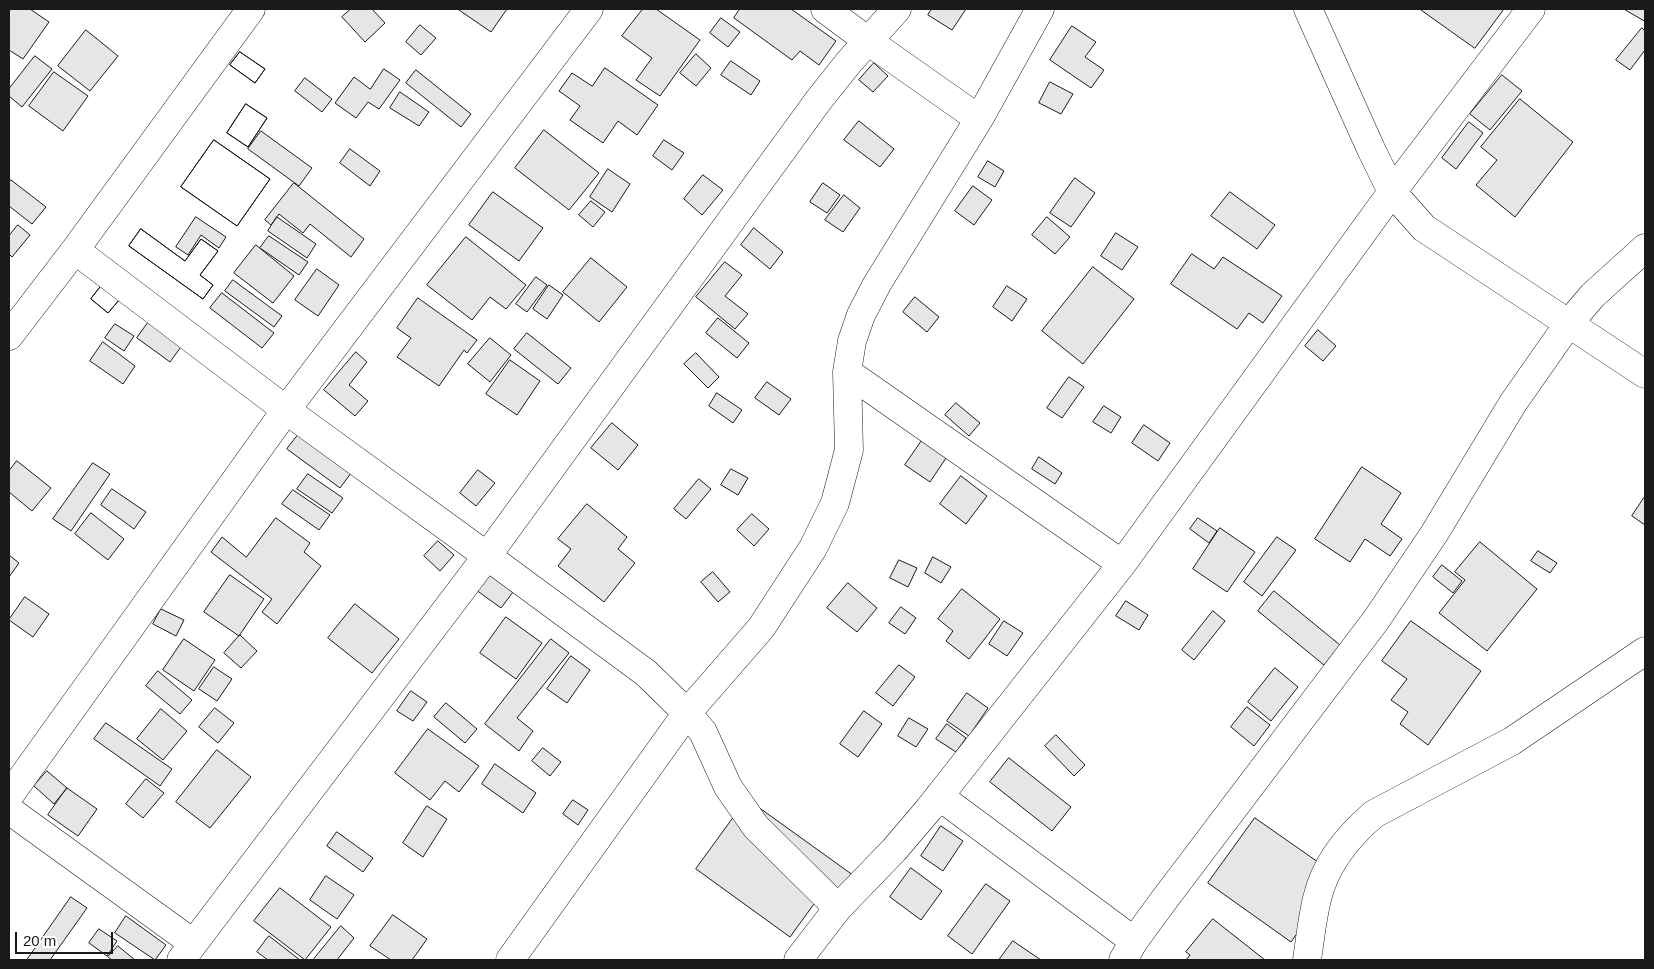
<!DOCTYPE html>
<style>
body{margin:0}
#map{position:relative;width:1654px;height:969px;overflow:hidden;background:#fff;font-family:Helvetica,sans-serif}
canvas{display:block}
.frame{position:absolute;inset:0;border:10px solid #1a1a1a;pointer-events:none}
.scale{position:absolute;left:15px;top:932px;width:98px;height:22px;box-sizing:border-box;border:2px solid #1a1a1a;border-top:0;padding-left:6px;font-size:15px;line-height:18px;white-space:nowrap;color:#1a1a1a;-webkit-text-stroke:4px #fff;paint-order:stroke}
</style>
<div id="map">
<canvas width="1654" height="969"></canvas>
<div class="frame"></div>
<div class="scale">20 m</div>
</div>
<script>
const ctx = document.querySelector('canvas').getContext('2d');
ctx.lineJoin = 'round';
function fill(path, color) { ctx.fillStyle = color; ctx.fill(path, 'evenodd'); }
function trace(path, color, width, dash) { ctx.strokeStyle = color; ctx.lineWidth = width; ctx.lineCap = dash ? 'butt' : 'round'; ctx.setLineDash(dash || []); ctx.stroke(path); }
const building = new Path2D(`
 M11,9H30L49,22L23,59L9,50V12Z
 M351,9H372L385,23L365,42L342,17Z
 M460,9H507L491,32L459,10Z
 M643,9H656L700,40L660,96L636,80L652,58L622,36Z
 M740,9H791L836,41L819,65L800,51L792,60L734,18Z
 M932,9H966L952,30L928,15Z
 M1420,9H1504L1475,48Z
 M1624,9H1645V21Z
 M721,18L740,32L728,47L710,33Z
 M420,25L436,38L421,55L406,42Z
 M1072,26L1096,42L1085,57L1104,70L1091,88L1050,60Z
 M1642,28L1645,31V50L1630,70L1616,60Z
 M86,30L118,56L90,91L58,66Z
 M240,52L265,69L255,83L230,65Z
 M240,52L265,69L255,83L230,65Z
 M696,54L711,68L696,86L680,73Z
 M35,56L52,69L22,107L9,96V89Z
 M731,61L760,81L751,95L721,75Z
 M874,63L888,76L873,92L859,80Z
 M605,68L658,105L637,135L618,121L603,143L570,120L580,106L559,91L572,73L592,86Z
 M384,69L400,80L379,109L368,102L356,118L335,103L354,77L370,89Z
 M416,70L471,114L461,127L406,83Z
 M54,72L88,96L63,131L29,106Z
 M1502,75L1522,91L1490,130L1470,114Z
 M305,78L332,99L322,112L295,91Z
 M1050,82L1073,94L1061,114L1039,103Z
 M400,92L429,112L419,126L390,108Z
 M1520,99L1573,142L1515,217L1476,185L1497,160L1481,147Z
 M246,104L267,118L248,147L227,133Z
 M246,104L267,118L248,147L227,133Z
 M859,121L894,149L880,167L844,140Z
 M1469,122L1483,133L1456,169L1442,158Z
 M544,130L599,173L569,210L515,168Z
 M261,131L312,168L299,186L248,149Z
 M214,140L270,179L237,226L181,187Z
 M214,140L270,179L237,226L181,187Z
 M664,140L684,153L672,170L653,156Z
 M350,149L380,171L370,186L340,163Z
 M988,161L1004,171L995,187L978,177Z
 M608,169L630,184L612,212L590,197Z
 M703,175L723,190L702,215L684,199Z
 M1075,178L1095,193L1071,227L1050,213Z
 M11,180L46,207L32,224L9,206V183Z
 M294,183L364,239L351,257L310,224L303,233L279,214L271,225L265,220Z
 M823,183L840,195L827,213L810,202Z
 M973,186L992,200L974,225L955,211Z
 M493,192L543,228L519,261L469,225Z
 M1230,192L1275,225L1257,249L1211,216Z
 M844,195L860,208L843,232L825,220Z
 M591,201L605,212L593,227L579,215Z
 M196,217L226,237L219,248L201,235L188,255L176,247Z
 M277,217L316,244L307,258L268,231Z
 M1047,217L1070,237L1055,254L1032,235Z
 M18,225L30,235L12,257L9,254V236Z
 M754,228L783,252L770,269L741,245Z
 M141,229L185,261L201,239L218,251L200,275L213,285L203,299L129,246Z
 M141,229L185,261L201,239L218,251L200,275L213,285L203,299L129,246Z
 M1116,233L1138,247L1122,270L1101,256Z
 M269,236L308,262L299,275L260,248Z
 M466,237L526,285L506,309L490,297L472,320L427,285Z
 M256,245L294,276L273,303L234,273Z
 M1192,254L1214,269L1223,257L1282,296L1263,323L1249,313L1237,329L1171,284Z
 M591,258L627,287L599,322L563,292Z
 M725,262L742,275L725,296L748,314L735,329L696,297Z
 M1093,267L1134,299L1083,364L1042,331Z
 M317,269L339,285L318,316L295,300Z
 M536,277L547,285L527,312L516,304Z
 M233,280L282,316L274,327L225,291Z
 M102,285L120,299L108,313L91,299Z
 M102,285L120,299L108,313L91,299Z
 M549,285L563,295L547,319L533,309Z
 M1007,286L1027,299L1012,321L993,307Z
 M222,293L274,333L262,348L210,308Z
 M915,297L939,317L927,332L903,312Z
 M418,298L477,340L467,353L464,350L439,386L397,357L411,338L397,328Z
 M718,318L749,343L737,358L706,333Z
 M150,320L183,344L170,362L137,338Z
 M115,324L134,336L124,351L105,338Z
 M1318,330L1336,346L1323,361L1305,346Z
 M527,333L571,368L558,384L514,349Z
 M490,338L511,355L490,382L468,364Z
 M103,342L135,366L123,384L90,361Z
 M356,352L367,362L349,385L368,401L355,416L324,390Z
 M696,353L719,377L708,388L684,364Z
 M510,360L540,381L517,415L486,394Z
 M1069,377L1084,387L1062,418L1047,408Z
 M767,382L791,399L779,415L755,398Z
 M717,393L742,410L733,423L709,406Z
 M956,403L980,423L969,436L945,415Z
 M1104,406L1121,417L1111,433L1093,422Z
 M612,423L638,445L618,470L591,448Z
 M1144,425L1170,443L1158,461L1132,443Z
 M302,430L354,469L340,488L287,449Z
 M923,439L948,455L930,482L905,465Z
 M1039,457L1062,473L1055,484L1032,469Z
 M17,461L51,488L32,511L9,492V471Z
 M93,463L110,474L71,531L53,519Z
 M1362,467L1401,493L1381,524L1402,539L1390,556L1365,539L1350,562L1315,539Z
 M731,469L748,478L738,495L721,485Z
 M478,470L495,483L476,506L460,493Z
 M308,474L343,498L332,513L297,489Z
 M961,476L987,496L966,524L940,504Z
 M699,479L711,489L686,519L674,509Z
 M112,489L146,512L134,529L101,505Z
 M293,490L330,515L319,530L282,504Z
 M1644,498L1645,499V525L1632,516Z
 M587,504L627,537L618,549L635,563L604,602L558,566L571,549L558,539Z
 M91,513L124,539L108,560L75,534Z
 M752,514L769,529L754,546L737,530Z
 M276,518L310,543L304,552L321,566L277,624L262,612L272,599L211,552L222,537L246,557Z
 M1198,518L1217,531L1209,543L1190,529Z
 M1220,528L1255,552L1227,592L1193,569Z
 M1277,537L1296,550L1262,596L1244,582Z
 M438,541L454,555L440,571L424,556Z
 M1480,542L1537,589L1487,651L1439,613L1465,580L1455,572Z
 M1538,551L1557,563L1550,573L1531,561Z
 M9,555L19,563L9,577Z
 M933,557L951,567L941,583L925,573Z
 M899,560L917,568L908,587L890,578Z
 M490,562L519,584L501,608L472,587Z
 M1442,565L1462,581L1453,593L1433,577Z
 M713,572L730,592L718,602L701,582Z
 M230,575L264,599L239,636L204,612Z
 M848,583L877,608L857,632L827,608Z
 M962,589L1000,619L969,659L946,641L953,631L938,619Z
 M1274,591L1340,645L1324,665L1258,611Z
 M25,597L49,614L33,637L9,620Z
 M1126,601L1148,615L1139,630L1116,616Z
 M355,604L399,639L372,673L328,638Z
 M901,607L916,618L905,634L889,623Z
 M161,609L184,620L176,636L153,624Z
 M1213,611L1225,621L1194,660L1182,650Z
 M506,617L542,643L516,679L480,653Z
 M1004,621L1023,633L1007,656L989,644Z
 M1411,621L1481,671L1428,745L1400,724L1408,712L1391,700L1407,679L1382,661Z
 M240,635L257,651L241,668L224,653Z
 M184,639L215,660L194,691L163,670Z
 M551,639L569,653L517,718L533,731L519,751L485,724Z
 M571,656L590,670L567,703L547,689Z
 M899,665L915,677L893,706L876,693Z
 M214,667L232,679L217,701L199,689Z
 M1275,668L1298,687L1271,721L1248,702Z
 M158,671L192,700L180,714L146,686Z
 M411,691L427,702L413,721L397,711Z
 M967,693L988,708L969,736L947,721Z
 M446,703L477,729L465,743L434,717Z
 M1247,707L1270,725L1254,746L1231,727Z
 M215,708L234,723L218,743L199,727Z
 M161,709L187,731L163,760L137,739Z
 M864,711L882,724L858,757L840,744Z
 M909,718L928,729L916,747L898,736Z
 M106,723L172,769L160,786L94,739Z
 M947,724L966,738L956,752L936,739Z
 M428,729L479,766L459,792L445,781L430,800L395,773Z
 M1056,735L1085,765L1074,776L1045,746Z
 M543,748L561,762L550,776L532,761Z
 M217,750L251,777L210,828L176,802Z
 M1009,758L1071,807L1052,831L990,782Z
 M495,764L536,793L523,813L482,784Z
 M47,771L67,788L54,804L34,786Z
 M146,779L164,793L143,818L126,804Z
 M67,788L97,809L78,836L48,815Z
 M747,799L857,878L835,908L819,897L790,937L696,869Z
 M573,800L588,810L578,825L563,814Z
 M427,806L447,819L423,857L403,843Z
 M1255,818L1338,876L1291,942L1208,883Z
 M941,826L963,841L943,871L921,856Z
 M337,832L373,858L363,872L327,846Z
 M911,868L942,891L921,920L890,897Z
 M326,876L354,895L337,919L310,900Z
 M986,884L1010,901L972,954L948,936Z
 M280,888L331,927L305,960L254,921Z
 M71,897L87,908L50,960H27Z
 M393,915L427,939L412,960H391L370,946Z
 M126,916L166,945L155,960L115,933Z
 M1213,919L1265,960H1186L1190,955L1186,952Z
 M341,926L354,938L337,960H315L314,959Z
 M99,929L117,941L107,956L89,943Z
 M269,936L300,960H268L257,952Z
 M1013,941L1041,960H999Z
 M118,946L135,960H112L108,957Z`);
fill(building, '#e6e6e6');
trace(building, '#1a1a1a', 1);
const street = new Path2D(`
 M825,9L868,41L979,119
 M1308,9L1371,149L1392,192L1424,228L1645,374
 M75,250L286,410L487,556L646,673L687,713L510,960
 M9,336L75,250L251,9
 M847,372L1122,564
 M9,796L286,410L589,9
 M939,796L1134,941
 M9,810L193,943
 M838,908L894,850L929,809L1122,564L1392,192L1531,9
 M181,960L487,556L818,101L849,62L897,9
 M798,960L838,908L756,827L728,787L703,732L687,713L761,628L813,548L835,503L849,450L847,372L852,341L861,315L877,284L979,119L1040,9
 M1123,960L1134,941L1164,900L1376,620L1434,534L1513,403L1569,323L1593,295L1645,248
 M1307,960C1310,940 1312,919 1317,899C1325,864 1347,837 1374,814L1512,741L1645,651`);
trace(street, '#1a1a1a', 29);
trace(street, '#fff', 28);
</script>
